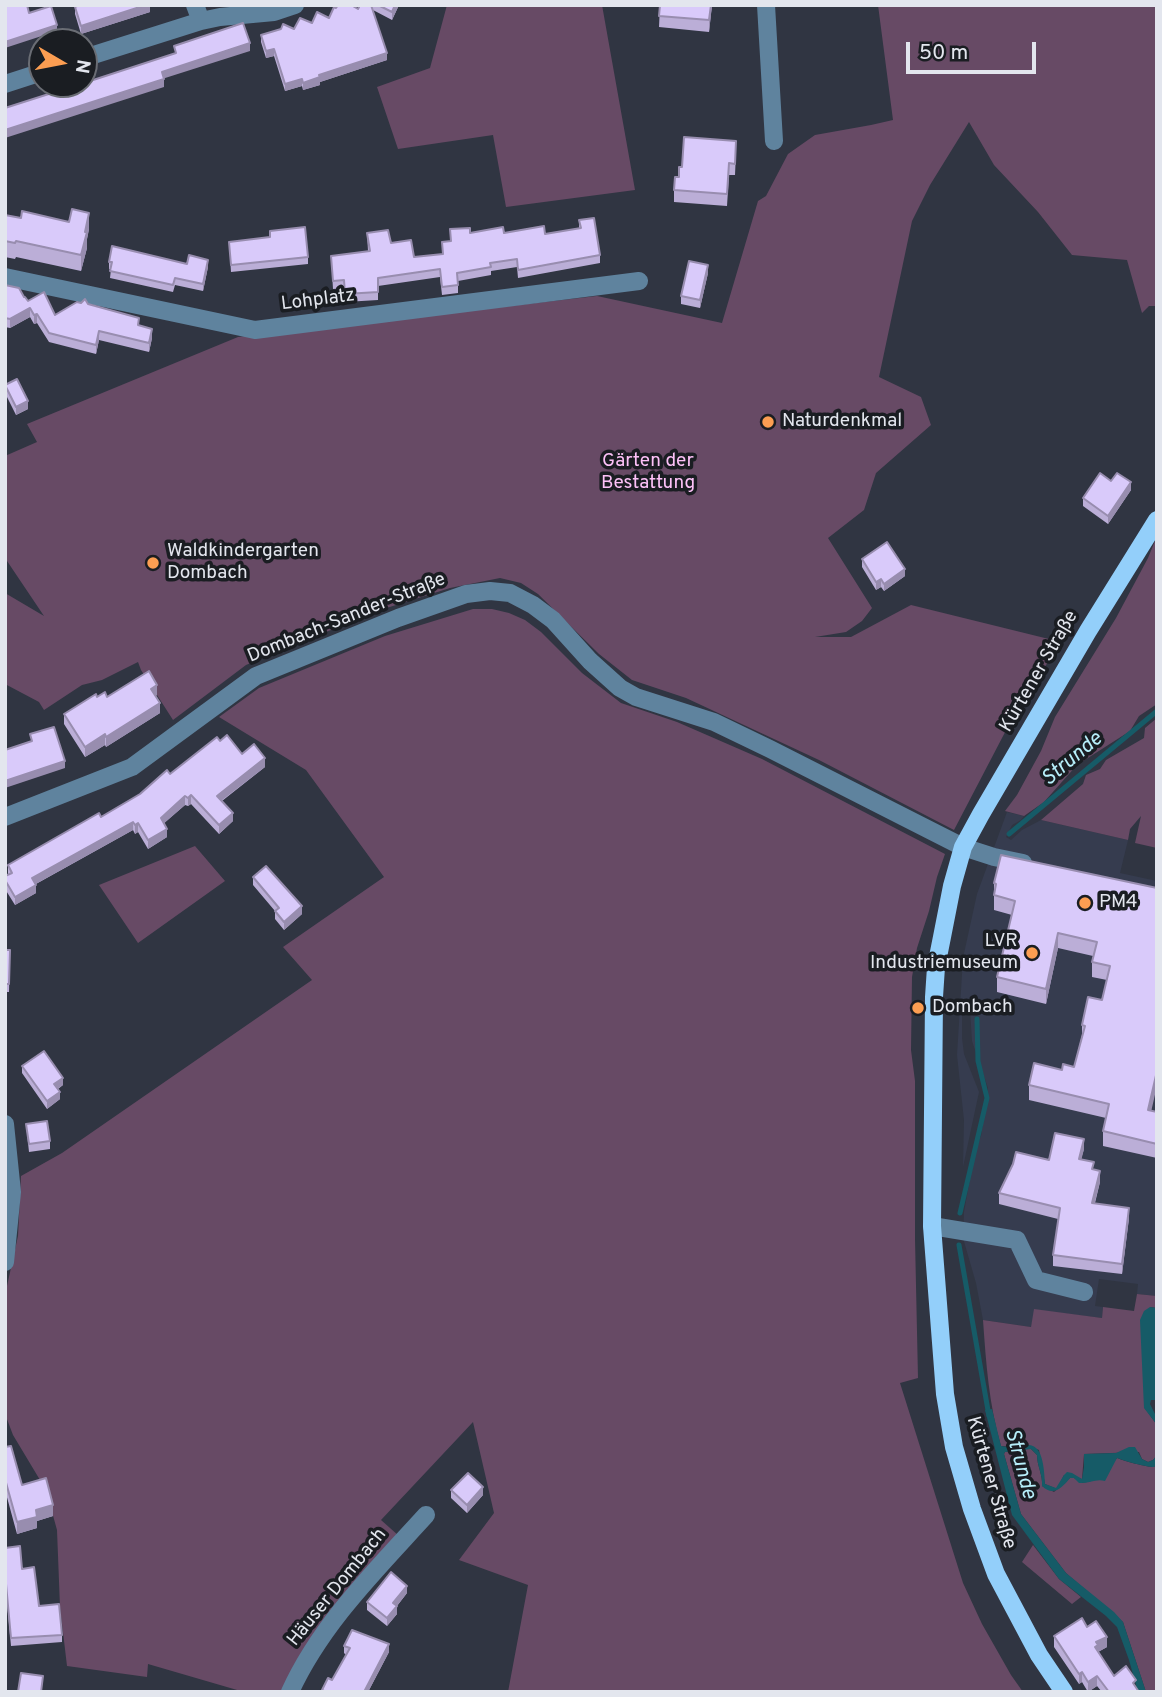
<!DOCTYPE html>
<meta charset="utf-8">
<style>
body{margin:0}
#map{position:relative;width:1162px;height:1697px;overflow:hidden;background:#303542;font-family:Overpass,sans-serif}
canvas{display:block}
.frame{position:absolute;inset:0;border:7px solid #e3e6ee;pointer-events:none}
.north{position:absolute;left:28px;top:28px;width:70px;height:70px;box-sizing:border-box;background:#1a1d22;border:2px solid #6a6d74;border-radius:50%;rotate:100deg;font-size:19px;font-weight:700;line-height:28px;text-align:center;color:#e3e6ee}
.north::after{content:'';display:block;margin:auto;width:24px;height:32px;background:#fc9e52;clip-path:polygon(50% 0,100% 100%,50% 72%,0 100%)}
.scale{position:absolute;left:906px;top:42px;width:130px;height:32px;box-sizing:border-box;border:4px solid #e3e6ee;border-top:0;padding-left:9px;font-size:21px;line-height:24px;white-space:nowrap;color:#e3e6ee;-webkit-text-stroke:5px #1a1d22;paint-order:stroke}
</style>
<div id="map">
<canvas width="1162" height="1697"></canvas>
<div class="frame"></div>
<div class="north">N</div>
<div class="scale">50 m</div>
</div>
<script>
const ctx = document.querySelector('canvas').getContext('2d');
ctx.lineJoin = 'round';
function fill(path, color) { ctx.fillStyle = color; ctx.fill(path, 'evenodd'); }
function trace(path, color, width, dash) { ctx.strokeStyle = color; ctx.lineWidth = width; ctx.lineCap = dash ? 'butt' : 'round'; ctx.setLineDash(dash || []); ctx.stroke(path); }
function label(font, color, halo, rows, align = 'center') {
  ctx.font = font + ' Overpass,sans-serif'; ctx.lineWidth = 7; ctx.setLineDash([]); ctx.textBaseline = 'middle'; ctx.strokeStyle = halo; ctx.fillStyle = color; for (const [text, x, y, turn = 0] of rows) {
    ctx.save(); ctx.translate(x, y); ctx.rotate((+turn || 0) * Math.PI / 180); ctx.textAlign = isNaN(turn) ? turn : align; if (halo) ctx.strokeText(text, 0, 0); ctx.fillText(text, 0, 0); ctx.restore();
  }
}
fill(new Path2D(`
 M1007,812L1024,816L1021,820L1012,825L1006,837L1011,840L1022,830L1041,820L1128,840L1120,873L1157,881V1296L1137,1294L1138,1284L1099,1279L1095,1306L1103,1307L1102,1318L1035,1310L1031,1327L983,1320L976,1283L963,1238L964,1212L975,1151L981,1136L988,1088L972,1041L970,1010L962,1009V1038L964,1054L979,1092L963,1167L964,1120L957,1055L963,958L977,894Z`), '#363c4f');
fill(new Path2D(`
 M447,5H602L635,190L506,207L493,135L398,149L377,87L430,68Z
 M878,5H1157V306H1149L1142,313L1127,260L1072,255L1038,212L994,165L969,122L930,185L912,221L879,377L921,397L931,425L876,473L864,510L828,538L872,608L862,621L846,632L815,637H851L911,605L1061,642L1033,685L1026,692L954,830L819,760L686,698L632,680L599,654L538,594L521,583L500,578L450,588L377,611L246,665L173,720L141,670L138,662L102,680L82,685L44,710L39,702L5,684V593L44,616L5,558V456L37,442L27,424L238,337L597,296L722,323L758,201L766,196L788,154L815,135L871,125L893,120Z
 M1157,536V704L1139,716L1130,731L1077,765L1044,802L1024,816L1005,811L1017,795L1041,751L1055,717L1116,618L1148,558Z
 M473,609H492L509,613L525,620L541,632L582,673L621,703L677,722L762,759L945,854L937,877L929,911L917,948L912,977L911,1050L915,1081V1239L918,1378L900,1383L963,1583L982,1624L1011,1675L1023,1692H508L528,1585L459,1560L494,1513L473,1422L381,1520L399,1536L284,1692H244L148,1664L147,1677L67,1666L60,1607L57,1530L46,1490L13,1435L5,1414V1295L18,1236L21,1176L62,1153L312,980L283,947L384,877L306,770L219,717L259,688L385,636Z
 M1157,718V848L1135,843L1141,816L1130,829L1128,840L1041,820L1083,784L1086,775L1100,769L1106,760L1144,738L1145,728Z
 M195,846L225,881L138,943L99,885Z
 M1137,1294L1157,1296V1308L1150,1307L1144,1407L1157,1425V1455L1153,1460L1148,1462L1142,1459L1139,1452L1084,1454L1082,1479L1064,1475L1057,1489L1045,1484L1039,1450L1027,1445L1017,1447L1001,1446C989,1405 986,1363 983,1320L1031,1327L1034,1309L1102,1318L1103,1307L1134,1311Z
 M1026,1449H1031L1037,1455C1037,1466 1043,1475 1042,1486L1054,1492L1070,1478H1074L1082,1483L1100,1479L1117,1458C1124,1461 1146,1467 1154,1467L1157,1464V1692H1146L1123,1622L1066,1573L1021,1514L1004,1454L1005,1452Z
 M1033,1545L1059,1579L1081,1597L1072,1604L1022,1562Z`), '#674a65');
fill(new Path2D(`
 M1150,1307L1157,1308V1400H1151L1150,1404L1157,1418V1425L1144,1408L1140,1320L1144,1311Z
 M992,1409L1001,1446C1006,1447 1012,1448 1018,1447C1023,1446 1024,1445 1029,1445C1044,1446 1044,1472 1045,1484L1056,1488L1064,1475L1067,1472L1072,1473L1082,1479L1084,1467V1454L1116,1453L1129,1447H1135L1142,1459L1148,1462L1153,1460L1157,1455V1464L1154,1467C1146,1467 1125,1461 1117,1458L1105,1481C1096,1478 1088,1484 1079,1483L1074,1478H1070C1062,1488 1053,1497 1042,1486C1043,1475 1037,1466 1037,1455L1031,1449L1005,1452L1004,1454L1021,1514L1066,1573L1114,1612L1123,1622L1146,1692H1138L1129,1660L1117,1627L1106,1616L1059,1579L1012,1515L985,1410Z`), '#165b67');
trace(new Path2D(`
 M1009,834L1157,711
 M960,1213L987,1098L978,1061L977,1019
 M959,1245L989,1416`), '#165b67', 5);
trace(new Path2D(`
 M766,5L774,141
 M201,21L220,17L274,12L295,5
 M84,58L201,21L195,5
 M5,84L42,72
 M5,277L255,330L639,281
 M5,817L132,767L256,676L398,618L466,594L490,591L510,593L533,605L553,620L590,661L620,688L636,697L714,722L770,749L963,847L994,857L1023,863
 M5,1124L12,1192L5,1262
 M932,1226L1017,1240L1036,1280L1084,1292
 M290,1692C321,1624 376,1570 426,1515`), '#5f839e', 18);
trace(new Path2D(`
 M1064,1692L1039,1655L996,1574L972,1509L954,1447L945,1394L932,1226L934,997L936,967L942,937L952,886L963,847L981,814L1088,631L1157,520`), '#93cffa', 18);
fill(new Path2D(`
 M150,5V12L81,34L75,14V7Z
 M360,5H399L392,20L373,10L387,60L320,82V85L303,90L302,86L285,91L274,56L266,58L261,42V35L294,29L329,18L336,8L358,9Z
 M660,5H712L709,32L659,27Z
 M736,152L735,175H729L727,206L674,202V190L682,167Z
 M5,215L89,229L87,239V248L81,271L16,257L15,259L5,257Z
 M579,220L600,255V263L518,278L517,267L491,271V275L458,281V293L442,295L440,277L378,286V300L345,302L344,288L333,289L331,256L368,251L367,233L391,243L414,257L442,254V242L450,241V229L470,233L545,234L579,228Z
 M270,231L308,257V264L231,272L229,242L270,238Z
 M109,262L187,264L208,267L203,291L175,285L173,292L110,278L111,269H109Z
 M708,273L700,308L681,304V296Z
 M5,285L28,301L55,315L88,304L139,326L152,338L149,352L99,340L96,354L49,342L37,323L34,324L30,317L10,328L5,327Z
 M5,385L28,409L16,415L5,393Z
 M1111,481L1131,490L1108,524L1083,506V498Z
 M862,559L905,576L884,591L881,587L876,590L862,567Z
 M157,695L155,696L160,713L106,747L105,745L85,757L64,724V714L97,697Z
 M220,741L265,767L222,801L233,821L219,834L191,804L188,806L185,805L164,823L167,837L148,849L138,832L135,834L133,830L36,884V893L15,905L5,889V876L8,875V865L101,817L140,794Z
 M253,877L302,914L284,930L275,919V911L253,885Z
 M994,883L1157,888L1151,1111L1157,1112V1158L1103,1146V1131L1106,1118L1029,1100V1085L1062,1070L1074,1067L1082,1035V1025L1102,1000L1107,980L1092,977V962L1093,956L1058,948L1046,1004L997,992V977L1012,915L994,910Z
 M5,950H10L9,992H5Z
 M22,1066L63,1085L58,1089L60,1099L47,1109L22,1073Z
 M26,1124L50,1141V1149L29,1152Z
 M1084,1149L1081,1159L1094,1170L1100,1182L1095,1203L1129,1218L1122,1274L1053,1266V1255L1058,1219L999,1204V1193L1049,1160Z
 M5,1447L22,1485L53,1516L37,1521V1528L17,1534L5,1490Z
 M451,1490L483,1495L467,1513L451,1498Z
 M5,1548L22,1569L39,1606L62,1635V1642L11,1646L5,1581Z
 M407,1593L397,1606V1614L387,1626L367,1610V1602Z
 M1087,1627L1107,1647L1098,1652L1114,1676L1136,1687L1139,1692H1102L1097,1686L1088,1692L1082,1682L1079,1684L1054,1647V1636Z
 M344,1646L389,1652L368,1692H322V1690L332,1680L346,1655L344,1653Z`), '#bbaed7');
fill(new Path2D(`
 M146,5H150V12L81,34V26Z
 M395,5H399L392,20V12Z
 M711,5H712L709,32V20Z
 M57,25V31L5,48V42Z
 M250,43V51L162,79V72Z
 M274,49V56L266,58V51Z
 M387,53V60L320,82V85L303,90V83L319,75Z
 M164,79V87L5,138V130Z
 M302,79V86L285,91V84Z
 M89,213V229L87,239V248L81,271V255Z
 M208,260V267L203,291V284Z
 M708,265V273L700,308V300Z
 M30,308V317L10,328V319Z
 M37,314V323L34,324V315Z
 M152,329V338L149,352V343Z
 M99,331V340L96,354V345Z
 M28,401V409L16,415V407Z
 M1131,482V490L1108,524V516Z
 M905,569V576L884,591V584Z
 M881,579V587L876,590V582Z
 M157,685V695L151,699V689Z
 M160,703V713L106,747V737Z
 M105,734V745L85,757V747Z
 M265,758V767L217,804V796Z
 M65,761V768L5,788V781Z
 M191,795V804L188,806V798Z
 M185,796V805L161,826V818Z
 M233,813V821L219,834V825Z
 M133,822V830L32,886V878Z
 M138,823V832L135,834V825Z
 M167,829V837L148,849V840Z
 M36,885V893L15,905V897Z
 M302,906V914L284,930V922Z
 M1058,933V948L1046,1004V989Z
 M1157,1071V1086L1148,1125V1110Z
 M63,1078V1085L54,1091V1084Z
 M60,1092V1099L47,1109V1101Z
 M1084,1139V1149L1079,1169V1159Z
 M1100,1171V1182L1092,1213V1203Z
 M1129,1208V1218L1122,1274V1264Z
 M483,1487V1495L467,1513V1505Z
 M53,1505V1516L37,1521V1528L17,1534V1522L36,1510Z
 M407,1586V1593L393,1611V1603Z
 M397,1606V1614L387,1626V1618Z
 M1107,1637V1647L1098,1652L1095,1647L1096,1642Z
 M389,1644V1652L368,1692H364Z
 M1082,1672V1682L1079,1684V1674Z
 M1097,1676V1686L1088,1692V1682Z`), '#988daf');
const building = new Path2D(`
 M5,5H27L29,13L51,6L57,25L5,42Z
 M79,5H146L81,26L75,7Z
 M338,5H351L358,9L360,5H371L387,53L319,75L320,77L303,83L302,79L285,84L274,49L266,51L261,35L281,29L283,24L294,29L300,18L312,23L317,12L329,18L334,7L336,8Z
 M378,5H395L392,12Z
 M660,5H711L709,20L659,16Z
 M243,23L250,43L162,72L164,79L5,130V108L80,84H84V83L176,53L174,46Z
 M684,137L736,141L735,164L729,163L727,194L674,190L675,177H679V167H682Z
 M72,209L89,213L85,232H87L81,255L16,241L15,243L5,241V215L21,218L22,211L69,222Z
 M594,218L600,255L518,270L517,259L490,263L491,267L457,273L458,285L442,287L440,269L378,278V292L345,294L344,280L333,281L331,256L370,251L367,233L388,230L391,243L411,240L414,257L443,254L442,242L451,241L450,229L470,228V233L503,227L504,233L544,226L545,234L581,228L579,220Z
 M305,227L308,257L231,265L229,242L270,237V231Z
 M112,246L187,264L189,255L208,260L203,284L175,278L173,285L110,271L112,262H109Z
 M689,261L708,265L700,300L681,296Z
 M5,285L19,288L24,297H25L28,301L44,292L55,315L77,302L81,303L85,299L88,304L139,318L138,325L152,329L149,343L99,331L96,345L49,333L37,314L34,315L30,308L10,319L5,318Z
 M17,379L28,401L16,407L5,385Z
 M1100,473L1111,481L1117,473L1131,482L1108,516L1083,498Z
 M887,542L905,569L884,584L881,579L876,582L862,559Z
 M149,671L157,685L151,689L160,703L106,737L105,734L85,747L64,714L96,694L97,697L105,692L107,697Z
 M54,727L65,761L5,781V750L32,741L30,734Z
 M227,735L242,754L254,744L265,758L217,796L233,813L219,825L191,795L188,798L185,796L161,818L167,829L148,840L138,823L135,825L133,822L32,878L36,885L15,897L5,880V876L12,873L8,865L99,813L101,817L140,794L167,770L170,774L217,737L220,741Z
 M1001,855L1157,888V1071L1148,1110L1157,1112V1144L1103,1131L1109,1104L1029,1085L1034,1063L1062,1070L1063,1064L1074,1067L1085,1026L1082,1025L1088,997L1102,1000L1110,966L1092,962L1097,942L1058,933L1046,989L997,977L1015,901L994,895L996,884L994,883Z
 M266,866L302,906L284,922L275,911L279,908L253,877Z
 M5,950H10L9,984H5Z
 M44,1051L63,1078L54,1084L60,1092L47,1101L22,1066Z
 M47,1121L50,1141L29,1144L26,1124Z
 M1055,1133L1084,1139L1079,1159L1094,1162L1092,1169L1100,1171L1092,1203L1129,1208L1122,1264L1053,1255L1060,1208L999,1193L1013,1164L1016,1152L1049,1160Z
 M11,1446L22,1485L46,1478L53,1505L36,1510L37,1517L17,1522L5,1479V1447Z
 M468,1473L483,1487L467,1505L451,1490Z
 M20,1546L22,1569L34,1567L39,1606L59,1604L62,1635L11,1638L5,1573V1548Z
 M391,1572L407,1586L393,1603L397,1606L387,1618L367,1602Z
 M1082,1618L1087,1627L1096,1621L1107,1637L1096,1642L1098,1645L1095,1647L1114,1676L1126,1666L1136,1680L1133,1683L1139,1692H1109L1097,1676L1088,1682L1082,1672L1079,1674L1054,1636Z
 M352,1630L389,1644L364,1692H326L322,1690L328,1678L332,1680L350,1648L344,1646Z
 M21,1673L43,1676L41,1692H18Z`);
fill(building, '#d9cafa');
trace(building, '#988daf', 2);
for (const [x, y, r, color] of [
 [768,422,7,"#fc9e52"],
 [153,563,7,"#fc9e52"],
 [1085,903,7,"#fc9e52"],
 [1032,953,7,"#fc9e52"],
 [918,1008,7,"#fc9e52"]
]) { const dot = new Path2D(); dot.arc(x, y, r, 0, 2 * Math.PI); ctx.fillStyle = color; ctx.fill(dot); trace(dot, '#1a1d22', 2.5); }
label('19px', '#e3e6ee', '#1a1d22', [
 ["Lohplatz",318,301,-7],
 ["Dombach-Sander-Straße",347,619,-22],
 ["Kürtener Straße",1040,672,-60],
 ["Kürtener Straße",990,1483,74],
 ["Häuser Dombach",338,1588,-51]
]);
label('19px', '#e3e6ee', '#1a1d22', [
 ["Naturdenkmal",782,422],
 ["Waldkindergarten",167,552],
 ["Dombach",167,574],
 ["PM4",1099,903],
 ["LVR",1018,942,"right"],
 ["Industriemuseum",1018,964,"right"],
 ["Dombach",932,1008]
], 'left');
label('19px', '#fdc1f8', '#1a1d22', [
 ["Gärten der",648,462],
 ["Bestattung",648,484]
]);
label('italic 21px', '#b7effa', '#1a1d22', [
 ["Strunde",1073,760,-40],
 ["Strunde",1019,1464,75]
]);
</script>
